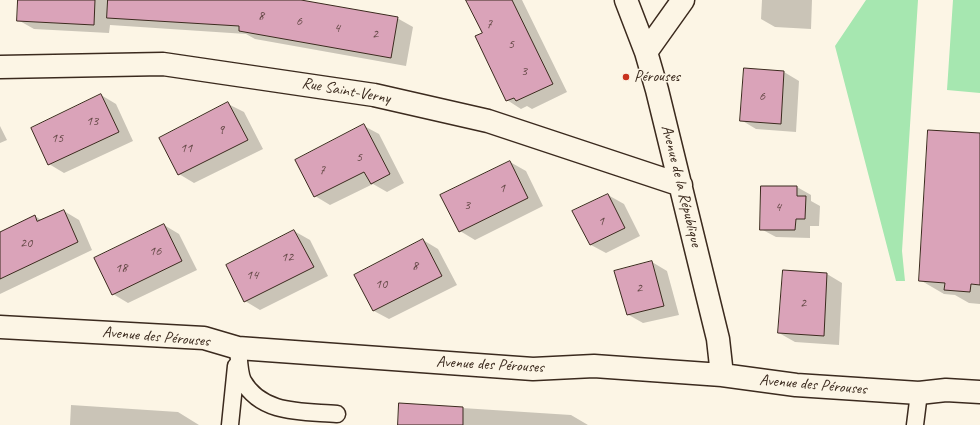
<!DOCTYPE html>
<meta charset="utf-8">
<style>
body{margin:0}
canvas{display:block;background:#fcf5e5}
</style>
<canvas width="980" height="425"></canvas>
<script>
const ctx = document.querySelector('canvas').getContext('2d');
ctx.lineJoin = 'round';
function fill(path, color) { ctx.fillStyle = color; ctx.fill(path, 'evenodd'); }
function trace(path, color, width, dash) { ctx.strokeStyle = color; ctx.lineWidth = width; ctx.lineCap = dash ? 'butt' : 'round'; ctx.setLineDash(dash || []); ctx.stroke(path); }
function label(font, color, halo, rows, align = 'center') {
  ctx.font = font + ' Caveat,sans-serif'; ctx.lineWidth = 3; ctx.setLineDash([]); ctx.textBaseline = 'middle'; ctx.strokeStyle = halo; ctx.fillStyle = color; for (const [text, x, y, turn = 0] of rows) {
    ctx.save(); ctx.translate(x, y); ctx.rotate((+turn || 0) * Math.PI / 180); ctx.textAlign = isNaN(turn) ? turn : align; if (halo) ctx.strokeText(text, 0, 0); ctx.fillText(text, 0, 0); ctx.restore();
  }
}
fill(new Path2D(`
 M866,0H918L902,251L905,281H896L835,46Z
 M953,0H980V93L947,90Z`), '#a6e7b0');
fill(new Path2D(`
 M19,0H299L397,18L413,27L406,66L255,39L246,34L110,25L109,33L34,29L18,20Z
 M467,0H522L567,92L532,109L527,106L521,109L507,100L483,33Z
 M762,0H812L811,29L775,27L761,19Z
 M784,72L799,81L796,132L756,129L741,120Z
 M101,95L116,104L133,141L64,173L49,164Z
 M228,104L244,112L263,149L194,183L179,174Z
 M0,126L7,140L0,143Z
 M364,126L379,134L404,183L387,192L373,184L330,205L315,196Z
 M980,134V304L969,303L955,295L944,294L920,280Z
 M510,162L526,171L543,206L475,240L460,231Z
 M797,187L811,195V201L820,206L819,226H810V238L776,237L761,229Z
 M608,195L624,204L640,236L606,253L591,245Z
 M64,211L79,220L92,250L0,294V233L35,216L41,220Z
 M164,225L179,234L197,270L128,303L113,294Z
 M294,231L310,240L328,276L260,310L245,301Z
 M423,240L438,249L457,285L389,319L374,311L355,275Z
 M652,262L667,271L679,315L643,323L627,314Z
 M827,274L842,283L839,345L795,342L779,333Z
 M400,404L571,415L588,425H399Z
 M71,405L178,412L199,425H70Z`), '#0003');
const building = new Path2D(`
 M18,0H95L94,25L17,21Z
 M108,0H301L398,17L391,58L239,31V26L107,18Z
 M466,0H512L553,84L516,101L514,98L506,101L475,36L482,33Z
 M744,68L784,71L781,124L740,121Z
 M101,94L119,132L48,165L31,128Z
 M228,102L248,140L178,175L159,138Z
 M364,124L390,174L371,184L364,172L314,197L295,160Z
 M928,130L980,133V285L971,284L970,292L944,290L945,283L919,281Z
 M510,161L528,198L459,232L440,195Z
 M761,186H797V196H806L805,219H796L795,230H760Z
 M608,194L625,228L590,245L572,211Z
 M64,210L78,242L0,279V232L35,215L37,221Z
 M164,224L182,261L112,295L94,258Z
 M294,230L314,267L244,302L226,265Z
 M423,239L442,276L373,311L354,275Z
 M652,261L664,306L627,315L614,271Z
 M783,270L827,273L824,336L778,333Z
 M399,403L463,407V425H398Z`);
fill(building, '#daa3b9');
trace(building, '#3b2a1e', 1);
const service = new Path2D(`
 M238,348C239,358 239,373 243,381C262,415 304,411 337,414
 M230,425L236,366
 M915,425L919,393`);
const minor = new Path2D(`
 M626,0L646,52L657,90L718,339L722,375
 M646,52L683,0
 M0,67L163,64L374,95L488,121L681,185
 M0,327L204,338L238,348L533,369L594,366L722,375L796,385L919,393L946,390L980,392`);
trace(service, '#3b2a1e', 19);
trace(minor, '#3b2a1e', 25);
trace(service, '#fcf5e5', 16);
trace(minor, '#fcf5e5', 22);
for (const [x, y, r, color] of [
 [626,77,4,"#c8321e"]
]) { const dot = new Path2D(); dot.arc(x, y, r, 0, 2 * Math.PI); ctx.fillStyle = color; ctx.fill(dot); trace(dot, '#fcf5e5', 1.5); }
label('14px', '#634845', null, [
 ["8",261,16],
 ["6",299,21],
 ["7",489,24],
 ["4",337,28],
 ["2",375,34],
 ["5",511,44],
 ["3",524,71],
 ["6",762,96],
 ["13",92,121],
 ["9",221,130],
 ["15",57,138],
 ["11",186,148],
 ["5",359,157],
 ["7",322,170],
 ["1",502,188],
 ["3",467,205],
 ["4",778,207],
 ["1",601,221],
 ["20",26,243],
 ["16",155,251],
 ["12",287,257],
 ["8",415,266],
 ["18",121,268],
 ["14",252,275],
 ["10",381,284],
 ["2",639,288],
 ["2",803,303]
]);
label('16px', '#3b2a1e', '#fcf5e5', [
 ["Pérouses",634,77]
], 'left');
label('16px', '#3b2a1e', '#fcf5e5', [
 ["Rue Saint-Verny",346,91,10],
 ["Avenue de la République",681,186,76],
 ["Avenue des Pérouses",156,337,5],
 ["Avenue des Pérouses",490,365,3],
 ["Avenue des Pérouses",813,385,5]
]);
</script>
